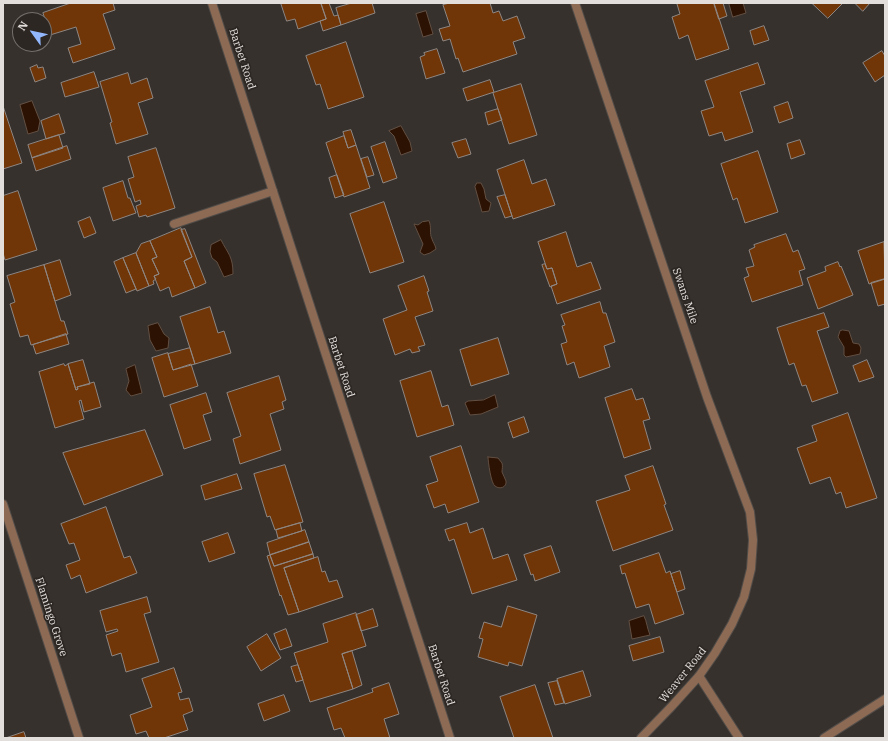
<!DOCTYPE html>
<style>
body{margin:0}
#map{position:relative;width:888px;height:741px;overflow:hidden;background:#37312d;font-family:"IBM Plex Serif",serif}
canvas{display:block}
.frame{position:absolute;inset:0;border:4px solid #e2dedc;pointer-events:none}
.north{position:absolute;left:12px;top:12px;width:40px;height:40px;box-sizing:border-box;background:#2d2723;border:1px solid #75706d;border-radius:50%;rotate:303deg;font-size:11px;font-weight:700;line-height:16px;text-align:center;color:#e2dedc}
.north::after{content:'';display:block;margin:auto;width:14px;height:18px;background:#92b7fd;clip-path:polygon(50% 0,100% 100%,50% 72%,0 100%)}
</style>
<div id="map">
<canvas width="888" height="741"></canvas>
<div class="frame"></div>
<div class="north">N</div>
</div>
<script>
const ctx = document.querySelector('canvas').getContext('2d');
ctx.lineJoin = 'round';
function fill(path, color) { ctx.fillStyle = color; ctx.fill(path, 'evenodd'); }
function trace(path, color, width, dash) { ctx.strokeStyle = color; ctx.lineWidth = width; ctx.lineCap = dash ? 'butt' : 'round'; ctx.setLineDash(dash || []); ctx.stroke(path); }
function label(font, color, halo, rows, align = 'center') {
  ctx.font = font + ' "IBM Plex Serif",serif'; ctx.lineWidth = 3.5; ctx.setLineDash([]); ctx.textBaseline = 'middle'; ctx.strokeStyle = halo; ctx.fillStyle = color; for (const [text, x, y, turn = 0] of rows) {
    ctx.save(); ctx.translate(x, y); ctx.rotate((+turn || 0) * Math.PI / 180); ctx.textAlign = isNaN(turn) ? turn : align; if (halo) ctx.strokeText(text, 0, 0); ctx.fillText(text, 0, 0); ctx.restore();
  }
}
const water = new Path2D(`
 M729,3H743L746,13L733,17Z
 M426,11L433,34L423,37L416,14Z
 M32,101L40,121L38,131L28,134L20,105Z
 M401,126L410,142L412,151L401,155L394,136L389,131Z
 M477,183H481L484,189L486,199L491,203L489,211L482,212L475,187Z
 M429,221C432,227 429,233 432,239C433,243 435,244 436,249L430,253L424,255L420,252L423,244L414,224L418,225L422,222Z
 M221,240C228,254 233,256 233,274L224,277L217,262L212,258L210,252L211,245Z
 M158,323L164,334L169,338L168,348L156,351L150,340L148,326Z
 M843,330L849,331L853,343L859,344L861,348L860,354L846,357L844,355V347L838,337L840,331Z
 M135,365L142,393L131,396L126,390L129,381L126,369Z
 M495,395L498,407L481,414L470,415L465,403L468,401L483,400Z
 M488,457L498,458L502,463C503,466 502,469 502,472C503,475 505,478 506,481C507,487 500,490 495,486C491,484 488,461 488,457Z
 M644,616C647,622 647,628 650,635L632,639L629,621Z`);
fill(water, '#2b1202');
trace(water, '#624f43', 1);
const building = new Path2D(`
 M71,3H113L115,10L103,14L115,49L73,63L68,48L81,44L76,27L50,35L43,13Z
 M281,3H321L326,19L298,29L295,19L287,21Z
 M321,3H329L334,16L338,15L341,25L323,31L320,21L326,19Z
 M352,3H372L375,13L341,25L336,8Z
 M450,3H490L493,13L499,11L503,21L517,16L525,38L513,42L517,54L463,72L458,58L456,59L450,39L443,41L439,29L450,26L443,5Z
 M679,3H714L729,49L696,60L688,35L679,39L672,17L680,14L677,4Z
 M714,3H723L727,16L719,19Z
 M812,3H843L828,18Z
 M855,3H870L863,11Z
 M764,26L769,40L754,45L750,31Z
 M346,42L364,97L328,109L320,84L316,85L306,56Z
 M437,49L445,73L426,79L420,57L425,55L424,53Z
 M882,51L885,56V75L875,82L863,63Z
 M758,63L765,84L740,92L753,132L725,141L722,132L709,136L701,111L714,107L705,81Z
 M37,65L38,68L43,67L46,78L35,82L30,68Z
 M94,72L99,87L65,97L61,83Z
 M128,73L131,84L147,78L153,98L138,103L148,134L116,144L110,123L112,122L100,82Z
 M490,80L494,92L467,101L463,89Z
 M521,84L537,135L509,144L493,93Z
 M788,102L793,118L779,123L774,107Z
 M3,106L22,163L3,169Z
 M498,109L502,120L488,125L485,113Z
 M59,114L65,133L46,139L41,121Z
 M351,130L356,145L348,148L343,132Z
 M59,135L63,148L32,158L28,145Z
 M344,136L348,148L356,145L370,188L344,197L326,143Z
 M466,139L471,154L458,158L452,143Z
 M800,140L805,154L791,159L787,144Z
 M385,142L397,178L383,183L371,147Z
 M67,146L71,159L36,171L32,158Z
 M156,148L175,208L147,217L146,215L139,217L136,206L141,204L140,200L135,202L128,179L134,177L128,157Z
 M758,151L778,212L745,223L737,198L733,200L721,164Z
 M368,157L374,175L367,177L361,159Z
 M524,160L532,184L546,179L555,205L513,219L497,170Z
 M337,175L344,195L335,198L329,178Z
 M123,181L128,198H130L136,213L113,221L103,188Z
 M18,191L37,250L5,260L3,253V196Z
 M505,195L512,216L505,218L497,197Z
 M384,202L404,262L370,273L350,214Z
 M90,217L96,233L84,238L78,222Z
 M181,228L192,257L184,261L195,288L172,297L169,287L160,291L154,276L159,274L152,259L157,257L150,241Z
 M185,229L206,283L195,288L184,261L192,257L181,230Z
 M566,232L577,267L591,262L601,289L557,304L551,286L557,284L552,268L547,269L538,242Z
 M786,234L793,252L798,250L805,269L799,271L803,285L752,302L744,278L749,276L746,268L754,266L749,250L755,247L754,245Z
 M150,241L157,257L152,259L159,274L154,276L156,279L153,281L154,284L149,286L136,253L141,244Z
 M884,242L885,279L869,284L858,251Z
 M136,253L149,286L137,291L123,258Z
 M123,258L136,289L126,293L114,262Z
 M60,260L71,295L55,301L44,265Z
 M838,262L840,267L841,266L853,295L818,309L807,278L826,271L825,267Z
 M545,264L547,269L552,268L557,284L550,287L542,265Z
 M44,265L61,321H64L68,334L31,345L28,335L20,337L10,304L15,302L7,276Z
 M424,276L429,291L427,292L433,311L415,317L425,345L418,347L420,351L412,353L410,349L395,355L383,319L407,310L398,286Z
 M885,279V304L878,306L871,283Z
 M600,302L603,313H606L615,342L604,346L610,367L579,378L574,362L567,365L561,344L567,342L562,326L565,325L561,315Z
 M210,307L218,333L224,331L231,353L195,364L180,317Z
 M824,313L829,327L817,331L838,393L812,402L806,385L802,386L794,363L789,365L777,328Z
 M66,334L69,344L36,354L33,345Z
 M498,338L509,374L471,386L460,350Z
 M190,348L195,364L173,370L168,354Z
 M168,353L173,370L191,364L198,386L164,397L152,358Z
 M83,360L90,384L77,387L78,389L76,390L68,364Z
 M867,360L874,377L859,382L853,366Z
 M64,364L65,366L68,364L76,390L78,389L77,387L94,382L101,407L84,412L81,400L79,401L84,419L55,428L39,372Z
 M431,371L442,407L448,405L454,425L417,437L400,381Z
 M279,376L286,400L282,402L284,409L270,414L281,450L240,464L233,439L241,436L227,393Z
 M632,389L636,400L643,398L650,419L643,421L651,449L624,458L605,398Z
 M206,393L212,412L203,415L211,440L184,449L170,405Z
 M848,413L877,498L846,508L841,492L836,494L830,477L810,484L797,448L817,441L812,426Z
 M524,417L529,432L513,438L508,423Z
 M145,430L163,475L84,505L63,453Z
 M461,446L479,502L448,513L445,504L434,508L426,485L438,481L430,457Z
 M285,465L303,522L275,530L270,516L267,517L254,474Z
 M653,466L666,504L664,505L673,530L613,551L596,501L630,490L625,476Z
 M237,474L242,489L205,500L201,486Z
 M106,507L124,558L130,556L137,573L86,593L80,575L71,579L66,565L80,560L74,543L69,544L61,524Z
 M300,523L302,531L278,538L276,530Z
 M467,523L470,533L483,528L493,559L508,554L517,580L472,594L454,539L449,541L445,530Z
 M305,530L309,542L270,555L267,543Z
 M228,533L235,553L209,562L202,542Z
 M309,542L313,554L274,566L270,555Z
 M551,546L560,572L535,581L533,574L531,575L524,555Z
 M659,553L666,573L670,571L684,614L655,624L649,604L636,608L625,573L622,574L620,566Z
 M313,554L314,558L284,568L299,612L288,615L281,595L280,596L267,556L270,555L274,566Z
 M318,557L322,572L325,571L329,582L337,580L343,597L299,612L284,568Z
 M680,571L685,589L677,592L671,574Z
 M147,597L151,612L144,614L159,662L126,672L121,653L112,656L106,635L118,631L117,629L106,632L100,611Z
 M508,606L537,615L522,666L509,662L508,666L478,657L483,639L479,638L484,622L501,627Z
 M373,609L378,626L361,631L356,615Z
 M356,613L366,646L342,654L353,689L310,702L294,653L328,642L323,624Z
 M286,629L292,646L280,650L274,634Z
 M267,634L281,658L261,671L247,647Z
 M660,637L664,652L633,661L629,646Z
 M352,651L362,685L353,689L342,654Z
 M298,665L303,680L296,682L291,667Z
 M174,668L182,692L178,693L180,700L189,698L193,711L183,715L188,730L164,738H149L146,731L136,734L130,715L152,707L142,679Z
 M583,671L591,696L565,704L557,679Z
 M557,681L564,703L555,705L548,683Z
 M389,683L399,714L384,719L390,738H345L341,728L334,730L327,708L373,692L372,689Z
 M535,685L553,738H514L500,697Z
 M284,695L290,711L264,721L258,704Z
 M24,732L26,738H6Z`);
fill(building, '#713607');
trace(building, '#8e8682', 1);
const lane = new Path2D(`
 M174,224L273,191
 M699,676L739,738
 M824,738L885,699`);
const street = new Path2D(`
 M212,3L450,738
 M575,3L707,397L750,512L753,540L751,569L744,597L732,624L715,653L699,676L672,706L641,738
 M3,504L79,738`);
trace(lane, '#524d49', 10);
trace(street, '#524d49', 10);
trace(lane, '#8d6a54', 8);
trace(street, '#8d6a54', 8);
label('11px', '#e2dedc', '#2d2723', [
 ["Barbet Road",242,59,72],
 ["Swans Mile",685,296,71],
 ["Barbet Road",341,367,72],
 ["Flamingo Grove",51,617,72],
 ["Barbet Road",441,675,72],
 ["Weaver Road",683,675,-51]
]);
</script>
